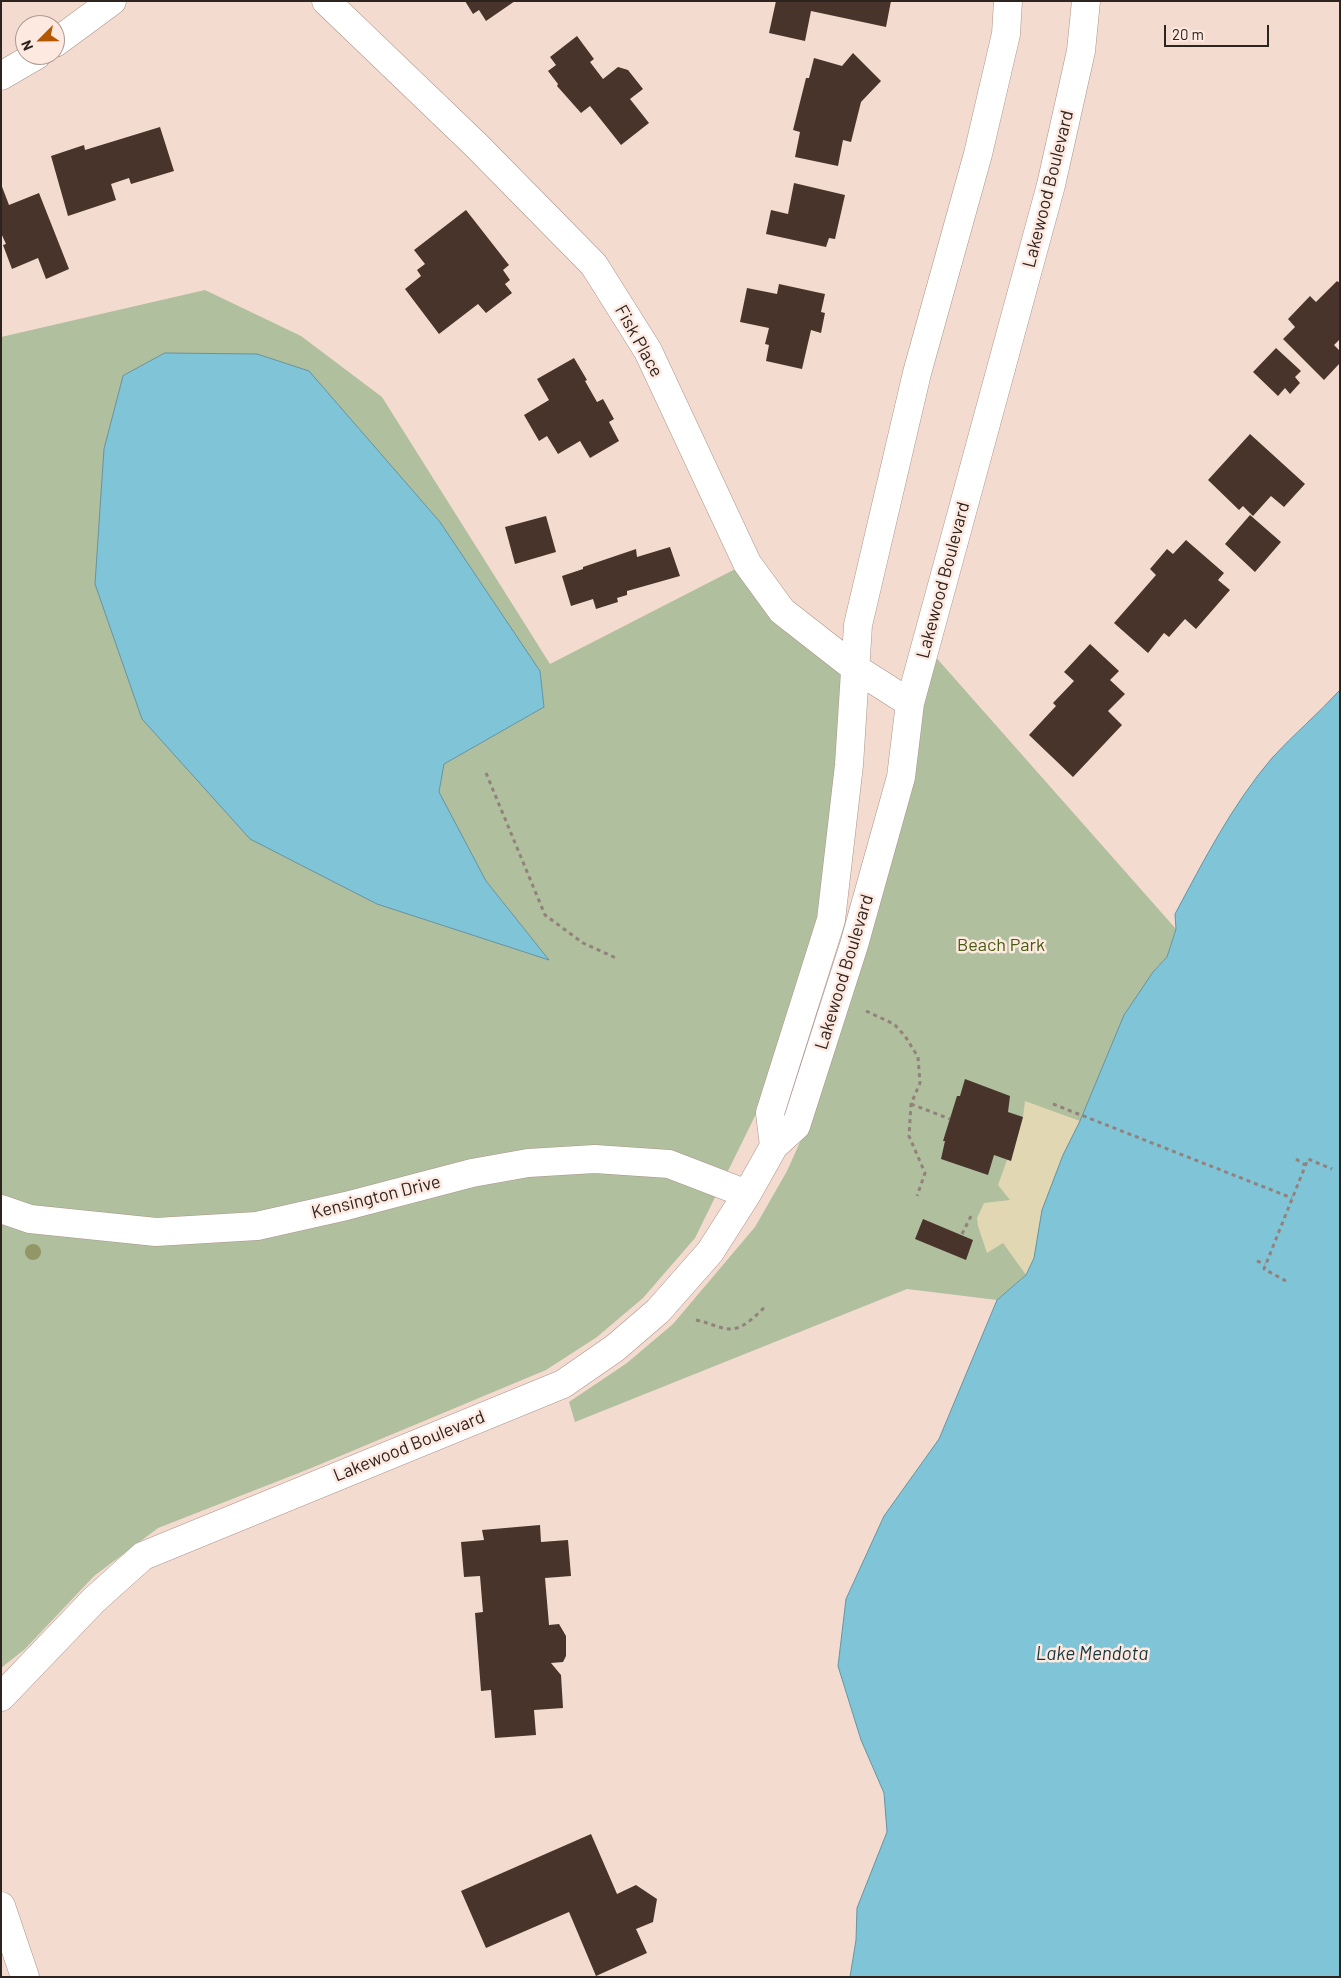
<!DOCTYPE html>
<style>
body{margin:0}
#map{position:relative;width:1341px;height:1978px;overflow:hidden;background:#f4dbd0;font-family:Barlow,sans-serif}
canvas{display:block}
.frame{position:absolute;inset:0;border:2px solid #2d2420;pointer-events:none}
.north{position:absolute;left:15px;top:15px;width:50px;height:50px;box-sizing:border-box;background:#fee9e0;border:1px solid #aa9a93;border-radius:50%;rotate:247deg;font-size:14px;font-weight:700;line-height:20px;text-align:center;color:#2d2420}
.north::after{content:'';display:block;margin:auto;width:18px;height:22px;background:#b45703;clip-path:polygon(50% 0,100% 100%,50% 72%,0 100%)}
.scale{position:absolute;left:1164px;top:25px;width:105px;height:22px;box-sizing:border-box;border:2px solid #2d2420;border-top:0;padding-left:6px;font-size:15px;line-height:18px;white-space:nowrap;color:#2d2420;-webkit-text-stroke:4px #fee9e0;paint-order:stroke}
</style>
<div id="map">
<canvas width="1341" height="1978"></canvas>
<div class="frame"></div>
<div class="north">N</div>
<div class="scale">20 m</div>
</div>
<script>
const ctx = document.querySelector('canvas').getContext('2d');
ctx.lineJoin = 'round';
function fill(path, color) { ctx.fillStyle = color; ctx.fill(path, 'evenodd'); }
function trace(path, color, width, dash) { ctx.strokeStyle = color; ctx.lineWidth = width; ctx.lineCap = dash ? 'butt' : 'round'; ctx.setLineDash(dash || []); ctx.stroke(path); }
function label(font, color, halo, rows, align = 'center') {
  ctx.font = font + ' Barlow,sans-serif'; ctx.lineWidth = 5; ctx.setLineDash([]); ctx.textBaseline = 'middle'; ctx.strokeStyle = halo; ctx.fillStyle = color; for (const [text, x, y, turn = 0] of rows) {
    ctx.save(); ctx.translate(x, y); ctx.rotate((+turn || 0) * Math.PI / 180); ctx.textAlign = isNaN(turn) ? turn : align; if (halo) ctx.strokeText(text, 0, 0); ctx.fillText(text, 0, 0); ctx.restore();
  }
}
fill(new Path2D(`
 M205,290L301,336L382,397L550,664L747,563L855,668L809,994L756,1114L695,1238L643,1298L597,1337L546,1370L309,1469L158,1528L94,1576L25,1649L1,1668V337Z
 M925,645L1176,929L1167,957L1153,972L1026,1275L997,1300L907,1289L575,1422L569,1402L627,1363L673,1324L755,1227L787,1171L819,1100L835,1003Z`), '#b0bf9e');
fill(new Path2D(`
 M1025,1101L1080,1121L1063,1155L1042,1210L1034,1258L1026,1275L1003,1243L987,1253L978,1226L977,1218L984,1203L1010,1200L998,1185L1007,1160H1011L1023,1117Z`), '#e1d7b3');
const water = new Path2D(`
 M165,353L257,354L309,371L440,522L540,671L544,707L444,764L439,792L486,881L549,960L377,904L250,839L142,719L95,584L104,449L123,376Z
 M1340,690V1977H850L856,1940L857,1908L887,1832L884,1793L861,1740L838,1666L846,1599L884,1516L939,1439L997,1300L1026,1275L1034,1258L1042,1210L1063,1155L1080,1121L1124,1015L1153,972L1167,957L1176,929L1175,914C1204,860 1232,805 1272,758C1293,735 1318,714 1340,690Z`);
fill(water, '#80c4d8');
trace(water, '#6794a1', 1);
fill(new Path2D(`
 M465,1H515L486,21L479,10L473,14Z
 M776,1L799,2L891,1L886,27L811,11L805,41L769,33Z
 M577,36L594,59L590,62L603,79L618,67L628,70L643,89L630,99L649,123L621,145L590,106L581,113L557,86L558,84L548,71L556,65L550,57Z
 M853,53L881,81L861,102L851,142L843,140L838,166L795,157L800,132L793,130L806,78H809L814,58L842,66Z
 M160,127L174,171L131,184L129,178L111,184L116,200L68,216L51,156L84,145L85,150Z
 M794,183L845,195L835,239L829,238L826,247L766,234L771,210L788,214Z
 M1,184L9,205L39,193L69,269L46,279L38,258L12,269L3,245L6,244L1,233Z
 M466,210L509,265L503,270L510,280L505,284L512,293L486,313L478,304L439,334L405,289L421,276L417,270L425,264L414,250Z
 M1337,281L1340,283V339L1334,345L1340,351V363L1324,380L1283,339L1295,327L1288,319L1310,296L1316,302Z
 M779,284L825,294L821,312L825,313L821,333L811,330L802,369L766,361L769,345L765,344L769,328L740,322L747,288L777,294Z
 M1276,348L1301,371L1295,377L1300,383L1290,394L1285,388L1278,396L1253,372Z
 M574,358L587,380L585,381L597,402L603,399L614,419L609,422L619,441L590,458L580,441L558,454L547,436L539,441L524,415L549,400L537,379Z
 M1250,434L1305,484L1284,507L1271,496L1253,516L1243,506L1239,510L1208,480Z
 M1250,515L1281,542L1255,572L1225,544Z
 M546,516L556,552L515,564L505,527Z
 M1186,540L1224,573L1218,580L1230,590L1196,629L1185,619L1169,637L1164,633L1148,653L1114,623L1156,575L1150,569L1167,549L1173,554Z
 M670,547L680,576L627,591V595L617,598L618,602L596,609L593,599L571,606L562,576L583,569V567L636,549L637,557Z
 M1090,644L1119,671L1110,680L1125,694L1108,711L1122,725L1073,777L1029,735L1056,706L1053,703L1074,681L1064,672Z
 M965,1079L1010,1096L1008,1112L1023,1117L1011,1161L994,1155L988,1175L941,1159L945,1141H943L957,1096H960Z
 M923,1219L973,1240L966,1260L915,1239Z
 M540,1525L541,1542L568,1540L571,1576L545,1578L549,1625L559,1624L566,1636V1656L563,1662L551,1663L561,1675L563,1708L534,1710L536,1735L495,1738L491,1690L481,1691L475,1613L483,1612L480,1576L464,1577L461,1542L484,1540L482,1530Z
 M591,1834L617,1894L636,1885L657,1899L653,1922L636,1929L647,1953L596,1976L569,1912L486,1948L461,1891Z`), '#48342b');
const minor = new Path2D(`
 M326,1L476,145L594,265L648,351L747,563L782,611L855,668L910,703
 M55,43L112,1
 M1,76L37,55
 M774,1146L770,1113L831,920L849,765L858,625L917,373L978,154L1006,34L1008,1
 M1,1209L30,1219L156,1232L257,1226L346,1206L472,1173L528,1163L595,1159L669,1164L747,1194
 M1,1697L94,1600L143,1556L563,1384L615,1348L658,1311L710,1252L747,1194L774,1146L796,1126L854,945L901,777L910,703L1051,185L1081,51L1086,1
 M1,1906L25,1977`);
trace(minor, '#ab948a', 29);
trace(new Path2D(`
 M486,773L545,915L583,943L616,958
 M866,1011L894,1024L905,1036L918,1057L920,1083L911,1104L909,1136L925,1173L917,1196
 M911,1104L950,1119
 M1053,1104L1292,1198
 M1296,1159L1305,1165
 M962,1234L971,1216
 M1257,1261L1265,1264
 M1286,1281L1264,1269L1308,1159L1332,1169
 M696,1320C706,1322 714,1326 723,1328C741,1333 754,1317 766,1306`), '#93827b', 3, [4, 4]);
trace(minor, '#fff', 28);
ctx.fillStyle = '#939667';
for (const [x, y] of [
 [33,1252]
]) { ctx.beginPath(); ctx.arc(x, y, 8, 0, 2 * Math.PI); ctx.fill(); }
label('18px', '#2d2420', '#fee9e0', [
 ["Lakewood Boulevard",1048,189,-76],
 ["Fisk Place",639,341,61],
 ["Lakewood Boulevard",943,580,-75],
 ["Lakewood Boulevard",844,972,-73],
 ["Kensington Drive",376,1197,-14],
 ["Lakewood Boulevard",409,1446,-22]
]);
label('18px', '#445d11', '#fee9e0', [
 ["Beach Park",1001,945]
]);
label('italic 19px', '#173841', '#fee9e0', [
 ["Lake Mendota",1092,1654]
]);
</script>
